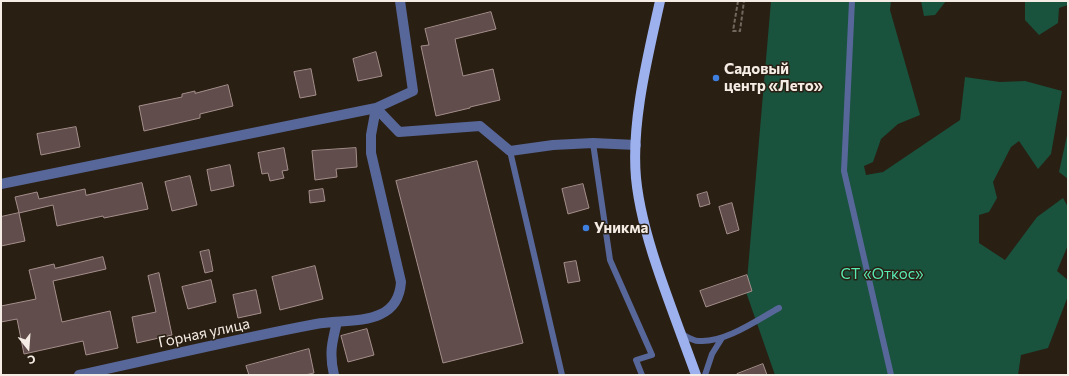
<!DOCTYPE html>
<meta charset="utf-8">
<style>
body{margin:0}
#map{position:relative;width:1069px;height:376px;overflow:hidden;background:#2a1f13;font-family:Commissioner,sans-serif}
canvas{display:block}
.frame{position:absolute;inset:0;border:2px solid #f5ede5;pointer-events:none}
.north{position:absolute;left:8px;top:328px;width:40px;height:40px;-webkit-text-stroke:3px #2a1f13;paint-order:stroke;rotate:163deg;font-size:11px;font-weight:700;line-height:16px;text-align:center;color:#f5ede5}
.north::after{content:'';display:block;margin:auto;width:14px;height:18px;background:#f5ede5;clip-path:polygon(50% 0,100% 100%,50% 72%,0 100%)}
</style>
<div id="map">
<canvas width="1069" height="376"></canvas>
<div class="frame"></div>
<div class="north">С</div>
</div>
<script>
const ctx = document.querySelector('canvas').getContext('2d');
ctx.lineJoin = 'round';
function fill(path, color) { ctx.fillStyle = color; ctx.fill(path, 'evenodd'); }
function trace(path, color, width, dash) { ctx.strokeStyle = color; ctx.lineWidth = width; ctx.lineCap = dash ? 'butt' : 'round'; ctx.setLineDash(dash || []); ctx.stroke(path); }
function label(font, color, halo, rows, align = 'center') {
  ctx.font = font + ' Commissioner,sans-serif'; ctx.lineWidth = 3; ctx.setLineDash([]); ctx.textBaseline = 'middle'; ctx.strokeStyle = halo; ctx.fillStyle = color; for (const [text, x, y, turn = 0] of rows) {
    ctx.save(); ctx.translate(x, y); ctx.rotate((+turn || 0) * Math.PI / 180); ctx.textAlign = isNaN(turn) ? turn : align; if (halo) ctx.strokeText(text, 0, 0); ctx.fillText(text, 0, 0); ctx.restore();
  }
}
fill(new Path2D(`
 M771,1H891L890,10L920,115L898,124L881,139L873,162L864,166L866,175L883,172L960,120L965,77L1000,82L1025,81L1062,91L1051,154L1038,169L1019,141L1011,147L993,182L997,198L989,212L979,215V243L1005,260L1037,217L1063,198L1068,207V245L1057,271L1068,280V296L1048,348L1021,355L1018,375H775L746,292Z
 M921,1H946L935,15L924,16Z
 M1025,1H1068V5L1059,8L1058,23L1039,35L1025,20Z
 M1068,131V179L1059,172Z`), '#19523d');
const building = new Path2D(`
 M491,12L496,29L455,39L463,76L493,69L500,100L470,107V108L436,116L421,46L429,45L425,29Z
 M376,52L382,76L358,81L353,59Z
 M311,69L316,95L300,98L294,72Z
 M228,85L233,106L200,114V118L144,131L139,106L182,97V94L195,91V93Z
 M76,127L80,147L41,155L37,134Z
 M284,148L288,170L282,171L284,178L270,181L268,173L262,174L258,153Z
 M356,148L357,167L336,169L337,177L315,180L312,151Z
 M477,161L523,343L443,363L396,181Z
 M230,165L234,186L211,191L207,170Z
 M190,176L197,205L172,211L165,182Z
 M142,183L148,209L104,218L103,216L57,226L53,205L19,213L15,197L37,192L39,199L85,189L86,195Z
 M583,184L589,208L568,214L562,189Z
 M323,189L325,201L310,203L309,191Z
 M707,192L710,204L700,207L697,195Z
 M732,203L739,230L727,234L719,207Z
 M19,213L25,241L1,246V217Z
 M209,250L213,271L205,273L200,252Z
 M103,257L106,269L53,281L62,322L110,311L118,348L86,355L83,341L24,354L17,319L1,322V306L36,299L29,270L54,264L55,268Z
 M576,261L580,281L568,283L564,263Z
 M315,266L323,299L280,310L272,277Z
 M159,273L172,335L137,343L132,317L156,312L148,276Z
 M747,275L752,291L706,307L700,291Z
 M211,280L216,302L188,309L182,287Z
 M256,290L261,313L238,318L233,295Z
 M367,329L374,355L348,362L341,336Z
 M309,349L314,373L305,375H249L246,366Z
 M763,364L767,375H737V374Z`);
fill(building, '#614e4c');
trace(building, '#a48e8c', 1);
trace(new Path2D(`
 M738,1L733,31H740L744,1`), '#72685d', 2, [4, 2]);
trace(new Path2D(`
 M852,1L844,171L891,375
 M593,143L610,260L652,355L636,360L642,375
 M510,151L562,375
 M682,334C687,337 693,341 699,341C725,343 757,320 779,308
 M705,375L712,354L722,338`), '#586799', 6);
trace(new Path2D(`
 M376,108L399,132L480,126L510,151L553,145L593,143L636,145
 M1,184L376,108L413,91L400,1
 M79,375C158,358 236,339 316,324C336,320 363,323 381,314C394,308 400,296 401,282L371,153V135L376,108
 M334,375C329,354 332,342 337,322`), '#586799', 10);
trace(new Path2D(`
 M660,1C648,56 631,122 636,178C639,209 647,237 657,267C669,303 683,339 696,375`), '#9cb1ee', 10);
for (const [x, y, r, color] of [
 [716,78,4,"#3f7fe0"],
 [586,228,4,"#3f7fe0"]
]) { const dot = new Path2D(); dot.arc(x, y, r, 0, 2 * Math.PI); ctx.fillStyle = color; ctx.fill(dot); trace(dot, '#2a1f13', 1.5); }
label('bold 15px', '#f5ede5', '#2a1f13', [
 ["Садовый",724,69],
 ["центр «Лето»",724,86],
 ["Уникма",594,228]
], 'left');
label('15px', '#58ecb5', '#2a1f13', [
 ["СТ «Откос»",882,274]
]);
label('15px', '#f5ede5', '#2a1f13', [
 ["Горная улица",204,333,-12]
]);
</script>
